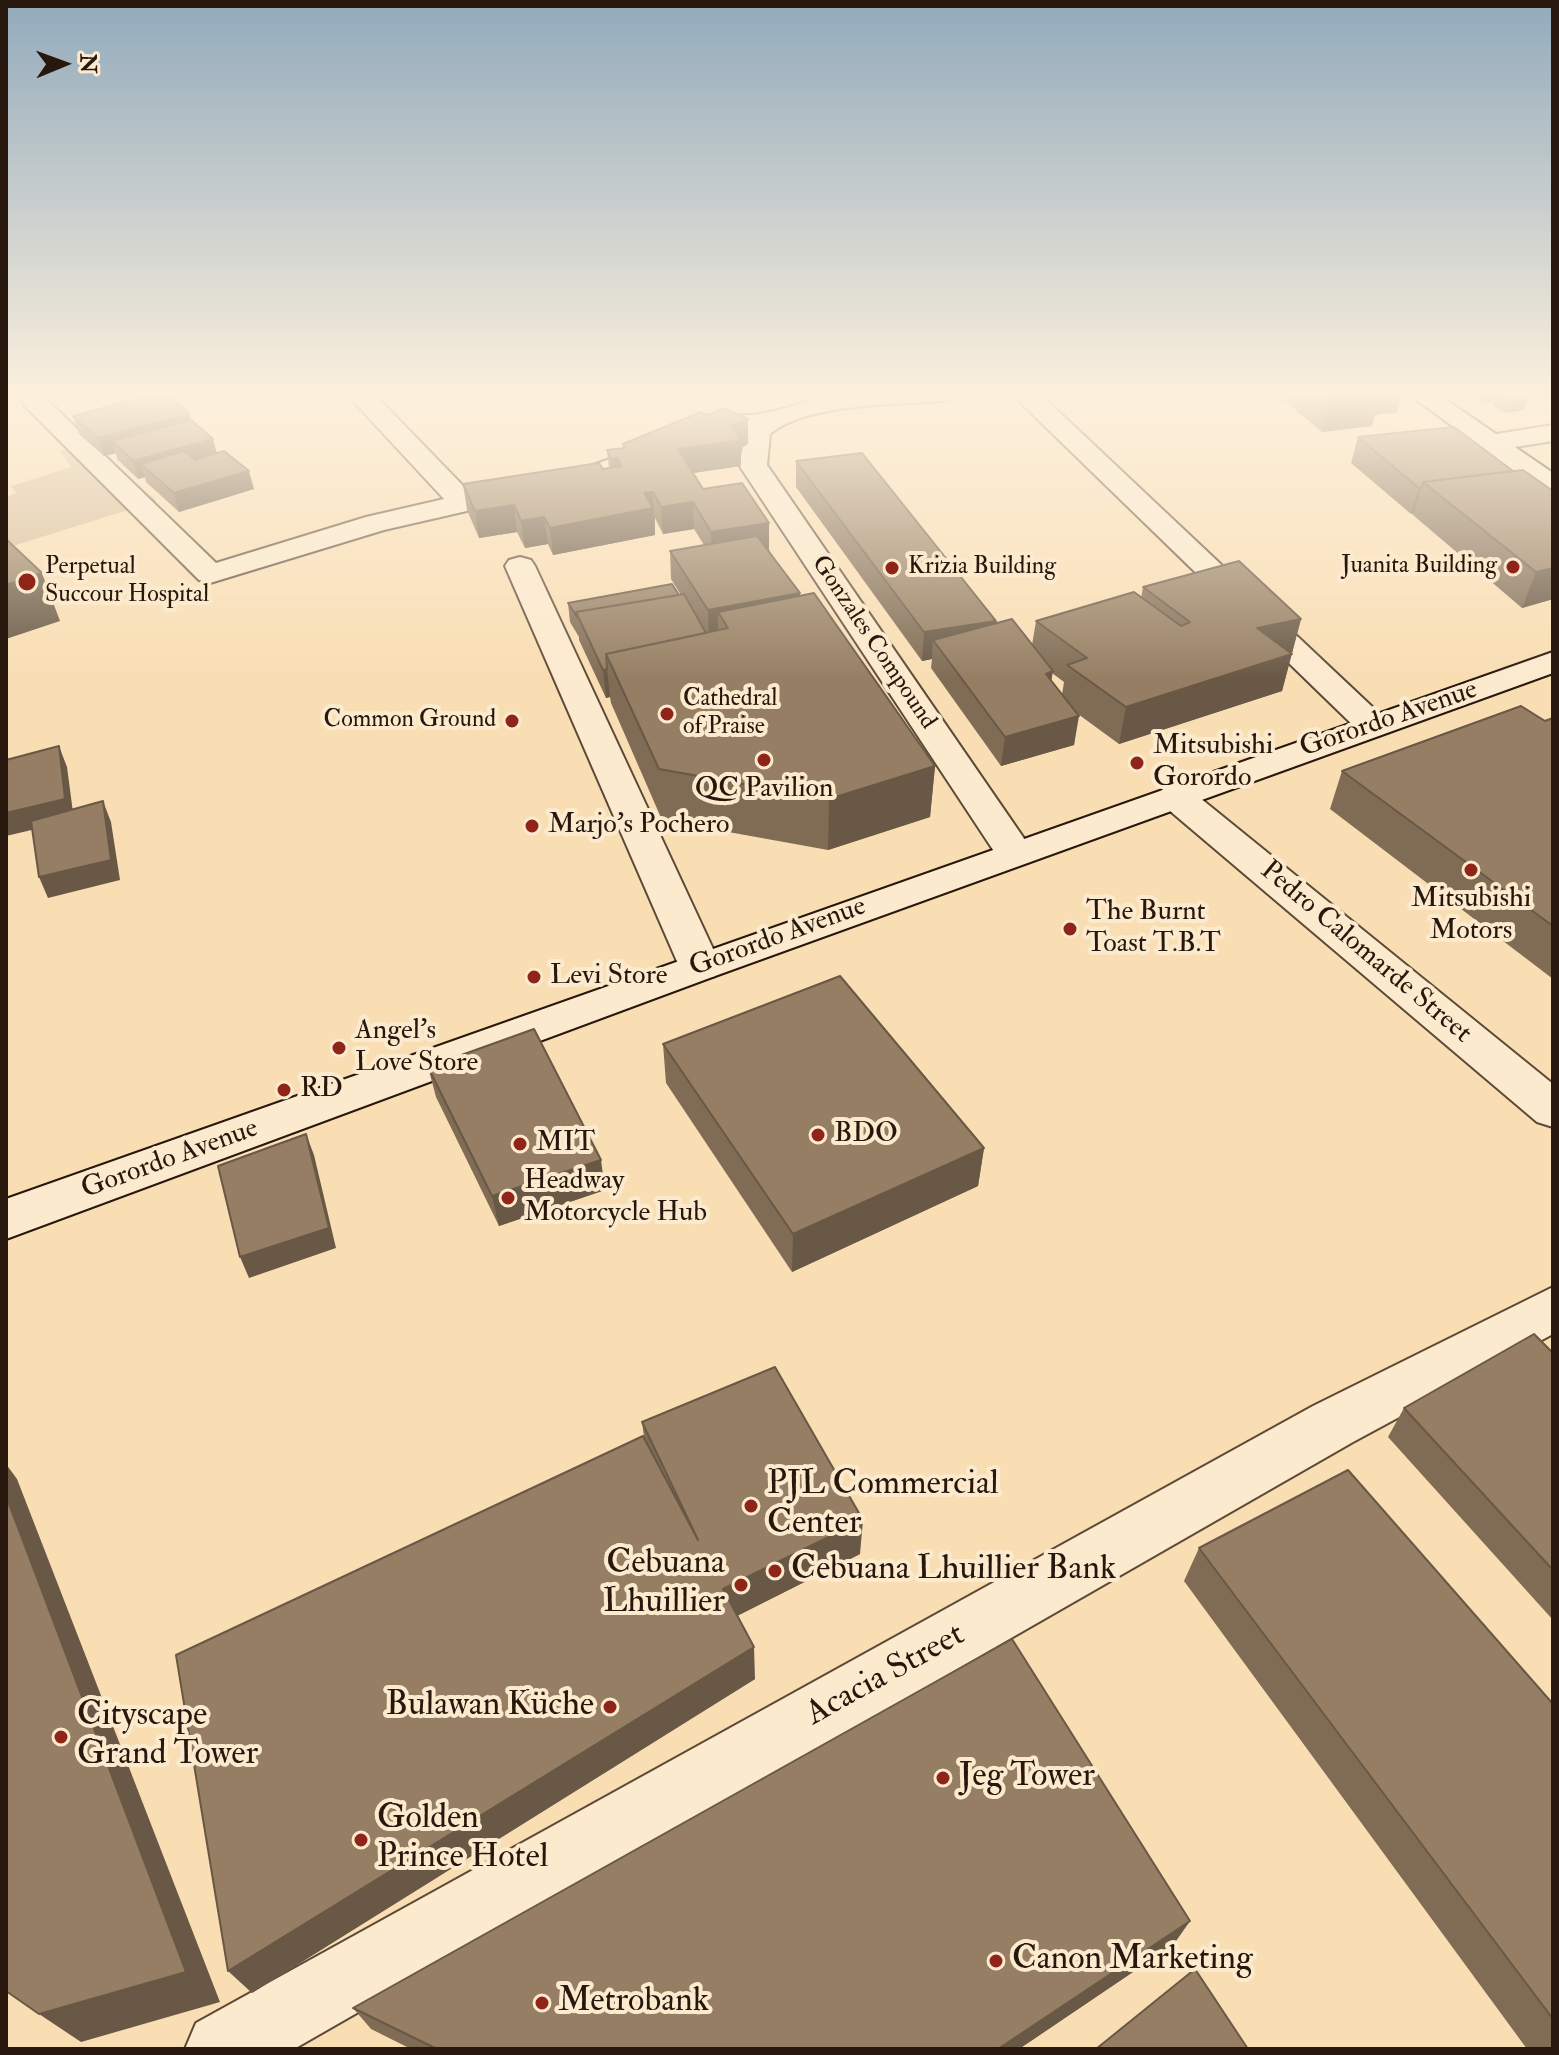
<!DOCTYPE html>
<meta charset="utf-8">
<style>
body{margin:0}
#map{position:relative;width:1559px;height:2055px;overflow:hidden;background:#f9deb4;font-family:"IM FELL Double Pica",serif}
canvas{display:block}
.frame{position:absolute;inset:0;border:8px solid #28170c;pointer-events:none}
.north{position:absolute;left:24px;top:24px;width:80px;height:80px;-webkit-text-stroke:6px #fbeace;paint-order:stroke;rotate:89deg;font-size:22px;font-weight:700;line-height:32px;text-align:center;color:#28170c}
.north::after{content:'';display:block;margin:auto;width:28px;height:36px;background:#28170c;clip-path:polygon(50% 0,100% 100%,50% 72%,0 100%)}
</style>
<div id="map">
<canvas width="1559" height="2055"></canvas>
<div class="frame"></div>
<div class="north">N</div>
</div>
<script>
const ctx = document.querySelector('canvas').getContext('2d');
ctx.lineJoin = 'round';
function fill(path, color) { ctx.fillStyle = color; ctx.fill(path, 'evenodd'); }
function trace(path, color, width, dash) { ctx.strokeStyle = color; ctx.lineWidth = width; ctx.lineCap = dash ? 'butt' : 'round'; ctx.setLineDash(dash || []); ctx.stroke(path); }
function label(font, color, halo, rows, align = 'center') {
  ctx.font = font + ' "IM FELL Double Pica",serif'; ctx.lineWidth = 8; ctx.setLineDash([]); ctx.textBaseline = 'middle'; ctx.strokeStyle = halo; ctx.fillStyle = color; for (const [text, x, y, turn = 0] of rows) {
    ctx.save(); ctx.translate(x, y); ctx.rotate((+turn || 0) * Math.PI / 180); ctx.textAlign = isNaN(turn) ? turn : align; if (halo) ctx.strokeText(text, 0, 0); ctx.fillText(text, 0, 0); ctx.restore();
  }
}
fill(new Path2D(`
 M85,444L157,501L6,548V497L16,493L11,486L71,467L60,451Z`), '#d5bc97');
const minor = new Path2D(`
 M19,393H44L45,398L216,563L366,517L444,499L354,402L350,397L353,393H373L470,493L584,468L738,415C769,417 798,402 829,397C870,391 912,393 954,393L951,398L942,401C895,405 807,403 770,434L767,465L1034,853L1029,862L1015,865L1001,862L739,465L746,431L731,433L602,480L384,530L210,583L199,580L24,405Z
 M1032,393L1041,395L1384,718L1390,725L1384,732L1372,736L1360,732L1023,405L1019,400L1023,395Z
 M1553,425V441L1490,451L1481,449L1477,443L1481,437L1490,435Z
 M520,557L531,560L535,566L721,966L715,976L700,980L685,976L679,966L505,566L509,560Z
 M1176,786L1189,789L1553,1084V1127L1537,1122L1163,805L1157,797L1163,789Z
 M1553,1287V1334L1353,1442L294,2049H185L196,2023L1313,1406Z`);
const secondary = new Path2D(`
 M1407,393H1436L1553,473V494L1543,492Z
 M1553,652V673L715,976L6,1239V1199Z`);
trace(minor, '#5c4936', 4);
trace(secondary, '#28170c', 4);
fill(minor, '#fbeace');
fill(secondary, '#fbeace');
fill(new Path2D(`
 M1274,392H1403L1397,412L1375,415L1372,426L1322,432Z
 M1466,392H1553V402L1544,398L1545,395L1523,398L1527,401L1524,410L1504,413L1493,405L1494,402L1484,404Z
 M189,414L191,421L217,453L254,489L179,512L146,482L145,477L138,479L117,459L116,453L104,456L79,434L73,416Z
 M1454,427L1553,599L1522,608L1413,515V514H1411L1351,463L1358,437Z
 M623,444H748L741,448V466L693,473L703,489L769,523V550L800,596L935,766L930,817L828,850L662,820L611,703L610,697L606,698L579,640V637L570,622L568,603L681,595L671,579L670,551L704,545L694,529L663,534L655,518V535L553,555L548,544L525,548L517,532L479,538L467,510L463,484L609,468L607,450L624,448Z
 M796,461L996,621V624L1032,645L1036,621L1141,598L1143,587L1301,619L1282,691L1119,744L1078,714L1074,745L1001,766L931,668L932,659L922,661L796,487ZM1052,673L1064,682L1062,695L1051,681Z
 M1553,718V979L1330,809L1342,771Z
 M663,1044L984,1148L978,1186L792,1272L666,1083Z
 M428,1067L605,1190L499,1226L436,1097Z
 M1553,1353V1620L1388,1437L1404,1408Z
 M642,1422L860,1554L737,1616L755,1679L252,1993L644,1437Z
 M1199,1548L1553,1704V2049H1527L1184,1581Z
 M1190,1921L1173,1945L1019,2049H411L371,2029L353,2008Z`), '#806c55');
fill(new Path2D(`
 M1332,392H1403L1397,412L1375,415L1372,426L1322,432Z
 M1487,392H1546L1545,395L1503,401L1496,397L1494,402L1484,404Z
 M1527,401L1524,410L1504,413L1507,404Z
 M189,414L194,432L112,441L116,453L104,456L98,438Z
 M748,419V444L741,448V466L679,475L678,449Z
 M213,439L218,457L141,464L145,477L138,479L133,461Z
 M618,458L620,484L613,485L611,459Z
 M249,471L254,489L179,512L174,493Z
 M1419,488H1421L1413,514H1411Z
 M653,492L655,535L553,555L550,528L644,493Z
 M693,502L694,529L663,534L661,507Z
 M514,505L517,532L479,538L475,511Z
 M544,517L548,544L525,548L521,521Z
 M769,523V550L712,559L711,532Z
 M1553,568V599L1522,608L1536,572Z
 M42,573L60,621L6,639V585Z
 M800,593V621L728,628L718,612V636L709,638L708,610Z
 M1301,619L1282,691L1119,744L1126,707L1257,628Z
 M996,621L993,649L933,640L932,659L922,661L924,632Z
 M607,669L610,697L606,698L603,670Z
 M1053,671L1048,700L1046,674Z
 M1079,716L1074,745L1001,766L1005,737Z
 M59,746L67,767L74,820L6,836V813Z
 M935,766L930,817L828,850L829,799Z
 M103,801L111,822L120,880L48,898L39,877Z
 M306,1134L314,1155L336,1248L249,1278L240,1257Z
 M984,1148L978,1186L792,1272L793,1234Z
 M601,1160L605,1190L499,1226L492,1196Z
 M6,1464L17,1479L220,2002L81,2042L39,2014L6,1496Z
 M863,1520L860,1554L725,1622L723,1589Z
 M754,1647L755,1679L252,1993L228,1971Z
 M1190,1921L1173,1945L1019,2049H998Z`), '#685845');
const building = new Path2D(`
 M160,392H167L189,414L98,438L73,416Z
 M1515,394L1527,401L1507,404L1496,397Z
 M724,408L748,419L731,426L741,440L678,449L703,489L742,483L769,523L711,532L693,502L661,507L653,492L644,493L653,508L550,528L544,517L521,521L514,505L475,511L463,484L599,463L603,469L621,466L618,458L611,459L607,450L625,448L623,444L701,412L707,415Z
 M191,420L213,439L133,461L112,441Z
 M1454,427L1513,471L1423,482L1421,488H1419L1358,437Z
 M184,451L195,460L224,451L249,471L174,493L141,464Z
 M862,453L996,621L924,632L796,461Z
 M1523,470L1553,491V568L1536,572L1423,482Z
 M757,536L800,593L708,610L670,551Z
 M6,539L42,573L6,585Z
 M1239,561L1301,619L1257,628L1292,654L1126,707L1067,665L1087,658L1036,621L1134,592L1181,626L1190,622L1143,587Z
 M672,584L679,595L576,612L577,617L568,603Z
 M814,593L935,766L829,799L659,769L606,654L728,628L718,612Z
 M684,594L706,633L606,654L607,669L603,670L576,612Z
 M1012,619L1053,671L1046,674L1079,716L1005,737L933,640Z
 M1521,706L1545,721L1553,718V926L1342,771Z
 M59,746L65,799L6,813V760Z
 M103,801L111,860L39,877L31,821Z
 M840,976L984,1148L793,1234L663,1044Z
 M534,1029L601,1160L492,1196L428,1067Z
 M306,1134L329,1228L240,1257L218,1166Z
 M1534,1334L1553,1353V1570L1404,1408Z
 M775,1367L863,1520L723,1589L754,1647L228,1971L176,1655L643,1436L698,1540L642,1422Z
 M1348,1470L1553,1704V2019L1199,1548Z
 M6,1496L186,1972L39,2014L6,1991Z
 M1012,1639L1190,1921L998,2049H437L353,2008Z
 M1195,1969L1248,2049H1096Z`);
fill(building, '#957e63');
trace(building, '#685845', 2);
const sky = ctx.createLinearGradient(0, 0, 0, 680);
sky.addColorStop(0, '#92aabc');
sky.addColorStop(0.58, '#fcf0dd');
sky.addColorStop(1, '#fcf0dd00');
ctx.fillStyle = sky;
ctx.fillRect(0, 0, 1559, 680);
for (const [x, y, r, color] of [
 [1513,567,8,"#8f2418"],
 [892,568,8,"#8f2418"],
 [27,582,10,"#8f2418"],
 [667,714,8,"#8f2418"],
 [512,721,8,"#8f2418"],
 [764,760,8,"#8f2418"],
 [1137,763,8,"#8f2418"],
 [532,826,8,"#8f2418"],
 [1471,870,8,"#8f2418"],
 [1070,929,8,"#8f2418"],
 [534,977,8,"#8f2418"],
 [339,1048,8,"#8f2418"],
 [284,1090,8,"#8f2418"],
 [818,1135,8,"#8f2418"],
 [520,1144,8,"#8f2418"],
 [508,1198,8,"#8f2418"],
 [751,1506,8,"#8f2418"],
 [775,1571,8,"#8f2418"],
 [741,1585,8,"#8f2418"],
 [610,1707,8,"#8f2418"],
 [61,1737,8,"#8f2418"],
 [943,1778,8,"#8f2418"],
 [361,1840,8,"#8f2418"],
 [996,1961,8,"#8f2418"],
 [542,2003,8,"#8f2418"]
]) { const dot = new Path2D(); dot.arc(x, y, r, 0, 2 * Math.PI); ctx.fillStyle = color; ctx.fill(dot); trace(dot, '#fbeace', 3); }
label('24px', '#28170c', '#fbeace', [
 ["Juanita Building",1497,567,"right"],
 ["Perpetual",45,568],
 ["Succour Hospital",45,596],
 ["Krizia Building",908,568],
 ["Cathedral",683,700],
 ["of Praise",683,728],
 ["Common Ground",496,721,"right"]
], 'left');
label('24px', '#28170c', '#fbeace', [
 ["Gonzales Compound",873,643,56]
]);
label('28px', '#28170c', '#fbeace', [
 ["Gorordo Avenue",1389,720,-19],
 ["Gorordo Avenue",778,938,-20],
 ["Pedro Calomarde Street",1365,953,40],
 ["Gorordo Avenue",170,1160,-20]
]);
label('28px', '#28170c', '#fbeace', [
 ["Mitsubishi",1153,747],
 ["Gorordo",1153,779],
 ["QC Pavilion",764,790,"center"],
 ["Marjo's Pochero",548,826],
 ["Mitsubishi",1471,900,"center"],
 ["Motors",1471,932,"center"],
 ["The Burnt",1086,913],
 ["Toast T.B.T",1086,945],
 ["Levi Store",550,977],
 ["Angel's",355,1032],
 ["Love Store",355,1064],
 ["RD",300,1090],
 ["BDO",834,1135],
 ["MIT",536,1144],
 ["Headway",524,1182],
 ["Motorcycle Hub",524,1214]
], 'left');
label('34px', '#28170c', '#fbeace', [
 ["PJL Commercial",767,1486],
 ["Center",767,1525],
 ["Cebuana",725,1565,"right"],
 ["Lhuillier",725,1604,"right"],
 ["Cebuana Lhuillier Bank",791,1571],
 ["Bulawan Küche",594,1707,"right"],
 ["Cityscape",77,1717],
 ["Grand Tower",77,1756],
 ["Jeg Tower",959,1778],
 ["Golden",377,1820],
 ["Prince Hotel",377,1859],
 ["Canon Marketing",1012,1961],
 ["Metrobank",558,2003]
], 'left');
label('34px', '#28170c', '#fbeace', [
 ["Acacia Street",886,1676,-29]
]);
</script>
